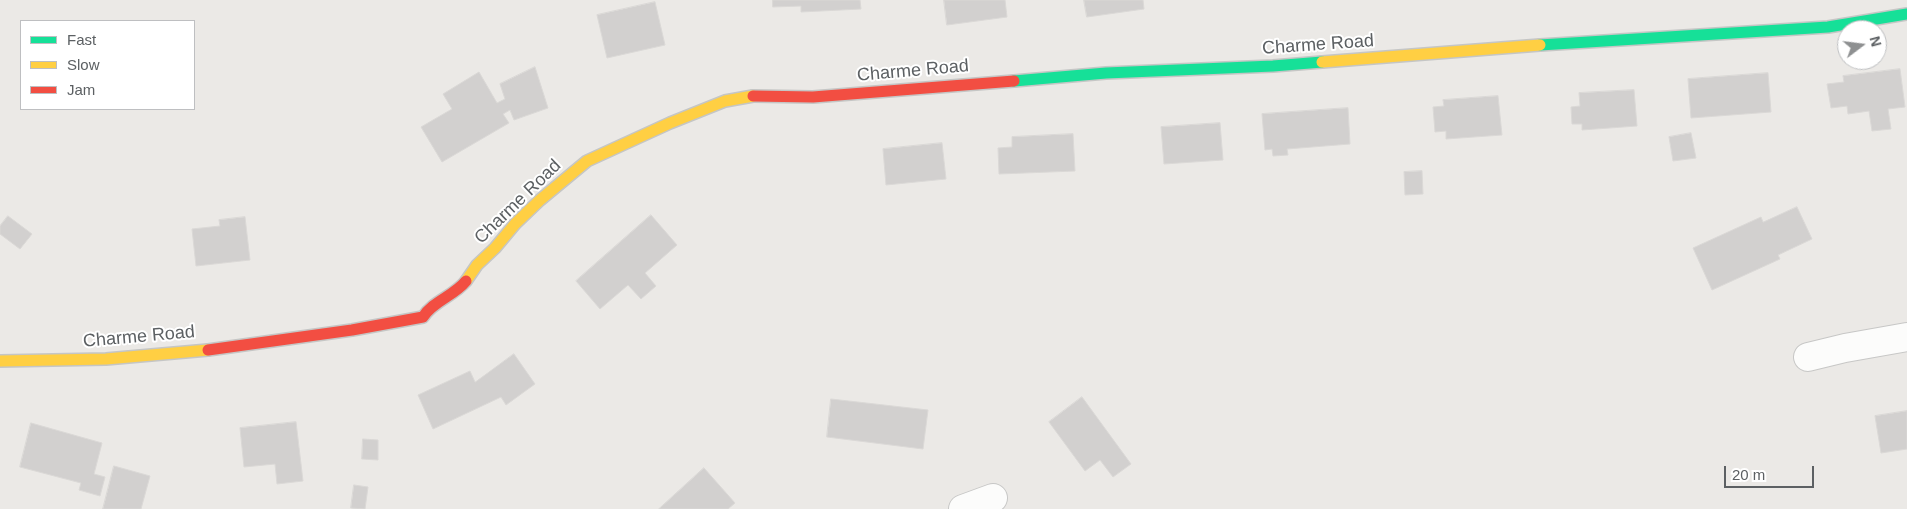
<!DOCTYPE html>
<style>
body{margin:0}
#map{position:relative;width:1907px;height:509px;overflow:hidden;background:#ebe9e6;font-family:Helvetica,sans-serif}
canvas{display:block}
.legend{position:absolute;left:20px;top:20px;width:175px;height:90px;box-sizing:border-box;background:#fff;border:1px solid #bebfc1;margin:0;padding:6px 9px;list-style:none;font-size:15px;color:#5c6063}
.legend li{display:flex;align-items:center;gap:10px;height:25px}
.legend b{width:25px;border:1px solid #bebfc1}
.north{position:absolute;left:1837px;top:20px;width:50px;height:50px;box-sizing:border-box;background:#fff;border:1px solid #bebfc1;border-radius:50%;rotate:75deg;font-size:14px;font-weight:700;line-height:20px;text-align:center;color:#5c6063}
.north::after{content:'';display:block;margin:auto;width:18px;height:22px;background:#8e9091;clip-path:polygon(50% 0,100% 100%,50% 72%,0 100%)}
.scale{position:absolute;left:1724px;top:466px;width:90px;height:22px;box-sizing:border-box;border:2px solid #5c6063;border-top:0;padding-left:6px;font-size:15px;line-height:18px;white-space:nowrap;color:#5c6063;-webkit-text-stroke:4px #fff;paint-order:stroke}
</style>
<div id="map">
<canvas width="1907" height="509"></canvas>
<ul class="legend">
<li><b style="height:6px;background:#16e098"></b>Fast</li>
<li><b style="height:6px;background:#ffcf43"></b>Slow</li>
<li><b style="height:6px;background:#f24e42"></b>Jam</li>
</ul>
<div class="north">N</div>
<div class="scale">20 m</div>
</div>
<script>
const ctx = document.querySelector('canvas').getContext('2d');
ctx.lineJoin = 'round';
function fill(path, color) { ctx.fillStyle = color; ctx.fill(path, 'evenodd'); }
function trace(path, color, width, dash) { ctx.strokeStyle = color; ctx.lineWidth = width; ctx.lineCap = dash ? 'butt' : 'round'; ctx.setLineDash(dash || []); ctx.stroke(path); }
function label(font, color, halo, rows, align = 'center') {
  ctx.font = font + ' Helvetica,sans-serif'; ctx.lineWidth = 4; ctx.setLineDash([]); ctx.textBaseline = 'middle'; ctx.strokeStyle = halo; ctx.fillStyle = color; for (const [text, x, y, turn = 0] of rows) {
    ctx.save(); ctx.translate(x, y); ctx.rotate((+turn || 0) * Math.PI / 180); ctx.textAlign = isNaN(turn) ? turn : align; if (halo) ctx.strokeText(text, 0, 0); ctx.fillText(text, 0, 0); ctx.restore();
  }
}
const building = new Path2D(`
 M773,0H860L861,9L801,12V6L773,7Z
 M944,0H1005L1007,17L947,25Z
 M1084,0H1143L1144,9L1087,17Z
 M655,2L665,45L607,58L597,15Z
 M535,67L548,108L514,120L510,110L503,114L509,123L442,162L421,127L452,109L443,94L479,72L497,103L505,99L500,84Z
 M1900,69L1905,107L1888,109L1891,129L1872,131L1869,111L1848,114L1847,106L1831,108L1827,84L1844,82L1843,76Z
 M1768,73L1771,112L1691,118L1688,79Z
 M1634,90L1637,126L1582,130V124H1572L1571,107L1580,106L1579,93Z
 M1498,96L1502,135L1446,139V131L1435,132L1433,107L1444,106L1443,100Z
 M1348,108L1350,144L1287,149L1288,155L1273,156L1272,149L1265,150L1262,114Z
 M1220,123L1223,160L1164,164L1161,127Z
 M1691,133L1696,158L1673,161L1669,137Z
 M1073,134L1075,171L999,174L998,148L1012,147V137Z
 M942,143L946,179L886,185L883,149Z
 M1422,171L1423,194L1405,195L1404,172Z
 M1797,207L1812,239L1778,255L1780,259L1712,290L1693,248L1761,217L1763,222Z
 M651,215L677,245L645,273L656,286L641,299L628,285L600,309L576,281Z
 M8,216L32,234L20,249L0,234V226Z
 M245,217L250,260L196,266L192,229L220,226L219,220Z
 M514,354L535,384L506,405L501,397L433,429L418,395L470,371L475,382Z
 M1082,397L1131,464L1113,477L1100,460L1085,471L1049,422Z
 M831,399L928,410L923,449L827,437Z
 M1907,411V449L1881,453L1875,416Z
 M296,422L303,481L277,484L275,464L244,467L240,428Z
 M31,423L102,443L94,474L105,477L100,496L79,490L81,483L20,467Z
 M363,439L378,440V460L362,459Z
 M114,466L150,476L141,509H103Z
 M704,468L735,503L728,509H659Z
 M354,485L368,487L365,509L351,508Z`);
fill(building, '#d2d0cf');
trace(building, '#dad8d6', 1);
const street = new Path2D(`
 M1808,357L1845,348L1907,337
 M963,509L993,498`);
const fast = new Path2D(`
 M1540,45L1828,27L1907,14
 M1014,81L1106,73L1273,66L1322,62`);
const slow = new Path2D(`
 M1322,62L1540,45
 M466,281L477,265L495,248L515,224L540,200L587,161L670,123L725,101L753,96
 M0,361L106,359L208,350`);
const jam = new Path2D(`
 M753,96L813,97L1014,81
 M208,350L352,330L423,317C433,301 454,296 466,281`);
trace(street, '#c7c7c6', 30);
trace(fast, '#c5c6c5', 14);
trace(slow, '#c5c6c5', 14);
trace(jam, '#c5c6c5', 14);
trace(street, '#fcfcfb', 28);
trace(fast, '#16e098', 11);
trace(slow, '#ffcf43', 11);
trace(jam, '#f24e42', 11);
label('18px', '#5c6063', '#fff', [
 ["Charme Road",1318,45,-4],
 ["Charme Road",913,71,-5],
 ["Charme Road",518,202,-44],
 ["Charme Road",139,337,-5]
]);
</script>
